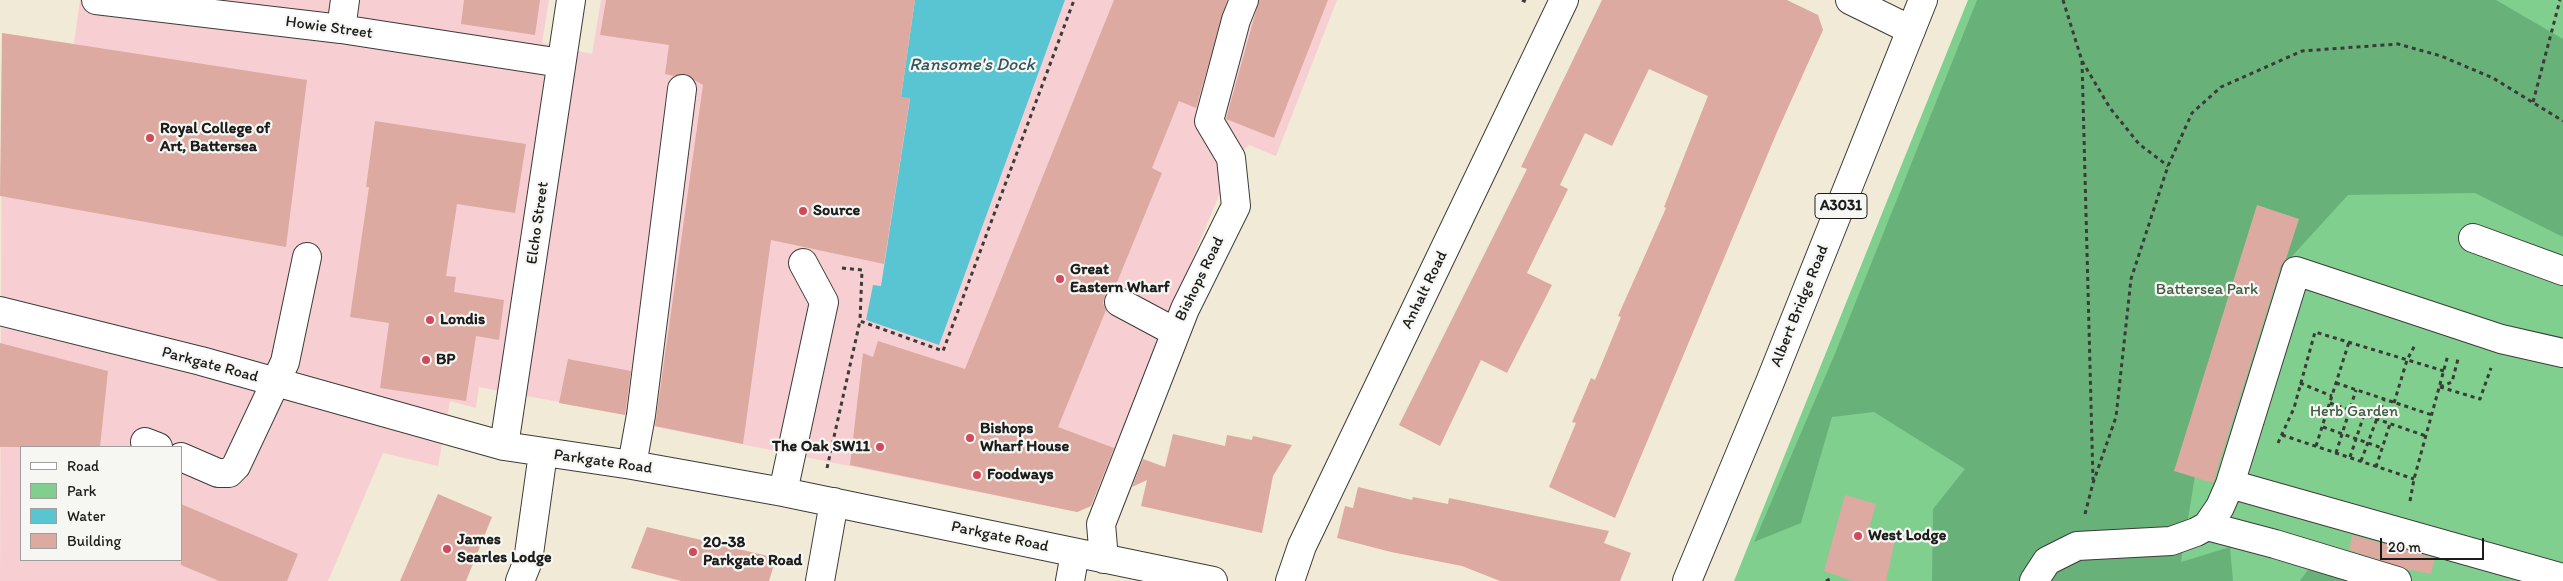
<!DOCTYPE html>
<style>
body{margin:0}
#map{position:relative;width:2563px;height:581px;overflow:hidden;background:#f1ead7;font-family:Itim,sans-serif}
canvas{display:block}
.legend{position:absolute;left:20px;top:446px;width:162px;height:115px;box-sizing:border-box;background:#f6f6f2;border:1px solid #9f9f9c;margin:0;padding:6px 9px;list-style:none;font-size:15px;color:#1c1c1c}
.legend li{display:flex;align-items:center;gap:10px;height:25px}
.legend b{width:25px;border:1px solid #9f9f9c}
.scale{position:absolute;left:2380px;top:538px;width:104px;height:22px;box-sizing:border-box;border:2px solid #1c1c1c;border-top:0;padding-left:6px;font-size:15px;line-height:18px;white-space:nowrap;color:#1c1c1c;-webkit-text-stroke:4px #f6f6f2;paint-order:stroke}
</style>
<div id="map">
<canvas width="2563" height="581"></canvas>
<ul class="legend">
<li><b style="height:6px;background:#fff"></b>Road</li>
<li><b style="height:14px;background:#80cf8f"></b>Park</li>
<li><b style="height:14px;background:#59c5d3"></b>Water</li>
<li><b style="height:14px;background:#dcaaa1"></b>Building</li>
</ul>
<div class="scale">20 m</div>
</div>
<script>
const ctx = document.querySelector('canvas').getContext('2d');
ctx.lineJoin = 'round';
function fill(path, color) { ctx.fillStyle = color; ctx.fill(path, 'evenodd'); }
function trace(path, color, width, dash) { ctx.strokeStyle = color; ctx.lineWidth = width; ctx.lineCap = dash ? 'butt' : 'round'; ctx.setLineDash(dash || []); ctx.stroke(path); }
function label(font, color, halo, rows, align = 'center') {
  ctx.font = font + ' Itim,sans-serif'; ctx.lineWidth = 4.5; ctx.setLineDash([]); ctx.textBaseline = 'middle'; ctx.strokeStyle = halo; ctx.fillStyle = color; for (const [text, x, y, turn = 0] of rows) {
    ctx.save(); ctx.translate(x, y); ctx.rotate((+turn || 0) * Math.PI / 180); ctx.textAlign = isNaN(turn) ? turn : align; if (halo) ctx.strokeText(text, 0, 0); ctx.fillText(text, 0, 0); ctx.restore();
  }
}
fill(new Path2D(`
 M80,0H549L542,43L592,54L601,0H1337L1276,156L1249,145L1236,158L1219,195L1091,506L1077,512L652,426L628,415L479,387L476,408L450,401L438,466L383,453L328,581H0L2,33L74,44ZM21,447H181V560H21Z`), '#f7cfd2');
fill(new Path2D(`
 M1968,0H2563V581H1734Z`), '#80cf8f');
fill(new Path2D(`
 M1977,0H2496L2563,39V237L2475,193L2348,195L2251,301L2195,476L2181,562L2230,547L2233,581H1932L1933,509L1965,469L1874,412L1832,417L1801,523L1754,542L1834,356Z
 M2309,568L2357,581H2300Z`), '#68b27a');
fill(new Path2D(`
 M915,0H1065L939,345L866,320L873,285L881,286L910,99L901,97Z`), '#59c5d3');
fill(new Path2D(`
 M464,0H540L535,35L461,24Z
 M606,0H915L901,97L910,98L884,264L771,240L743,444L655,426L703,85L684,74L674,76L665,74L669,45L600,35Z
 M1114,0H1227L1196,108L1179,101L1152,168L1162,173L1115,287L1105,295L1103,303L1106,310L1058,427L1114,448L1091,506L1077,512L850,465L863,353L873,357L878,341L965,369Z
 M1259,0H1328L1274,138L1226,119Z
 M1602,0H1787L1818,15L1823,30L1777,132L1615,518L1549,487L1576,423L1572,422L1591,378L1595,380L1621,317L1618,316L1666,208L1664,207L1708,96L1649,69L1612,146L1585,133L1560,185L1568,189L1527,273L1552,285L1507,373L1481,360L1440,446L1399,425L1527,169L1521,167Z
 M2,33L307,80L286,247L0,196Z
 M375,121L526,144L515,213L457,204L446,276L456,277L454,292L504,300L499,340L476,336L466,401L380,388L389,323L350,317L369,187H366Z
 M2257,205L2299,219L2286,259L2281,266L2213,483L2174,471Z
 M0,343L108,371L100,447H0Z
 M568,359L631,371L625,415L559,403Z
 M1173,434L1225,446L1227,435L1252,440L1253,436L1292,445L1273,476L1262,533L1141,506L1147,480L1132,487L1143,459L1165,467Z
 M1358,487L1412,500L1413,497L1448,504L1449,498L1609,531L1604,543L1631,553L1620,581H1500L1462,566L1391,552L1337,538L1345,506L1353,508Z
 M438,494L492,517L466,581H400Z
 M1845,495L1876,504L1868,532L1895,540L1886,581H1853L1824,571Z
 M181,504L298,554L287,581H219L181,565Z
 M647,527L776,558L769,581H681L631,568Z
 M2352,535L2435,558L2431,574L2406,569L2349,550Z`), '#dcaaa1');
const minor = new Path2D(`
 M96,0L341,29L561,63
 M1850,0L1911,30
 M341,29L345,0
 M2473,238L2563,271
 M1119,302L1175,332
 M0,311L201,361L504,446L632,465L783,492L1213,581
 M145,442L158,447
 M504,446L571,0
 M181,457L218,473H229L236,466L285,362L307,257
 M632,465L641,415L682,89
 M2230,484L2563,578
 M783,492L824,302L803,263
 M2207,526L2275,544L2397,581
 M1104,559L1101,524L1185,309L1236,206L1231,158L1209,121L1236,20L1244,0
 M520,581L528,561L543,453
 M820,581L834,502
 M1070,581L1075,553
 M1290,581L1302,546L1564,0
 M2034,581L2047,561L2077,546L2171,541L2196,532L2207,526L2220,507L2230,484L2296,271L2501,339L2563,353`);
const major = new Path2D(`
 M1687,581L1770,382L1923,0`);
trace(minor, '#3c3b38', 30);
trace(major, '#3c3b38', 30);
trace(new Path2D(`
 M1522,0L1529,3
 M2063,0L2082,61L2110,108L2139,144L2168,166
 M2082,61L2093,480
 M2533,102L2560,0
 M842,268L862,270L860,321L943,351L1074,0
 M2300,383L2332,396
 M2336,383L2432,415
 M2440,387L2480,399L2491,368
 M2440,387L2452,382L2458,359
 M2330,403L2426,436
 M2394,403L2407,360L2415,345
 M2323,427L2382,448
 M2282,435L2414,479
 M2278,443L2294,408L2315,332L2444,371
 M2316,446L2349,342
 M2336,453L2356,390
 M2350,457L2364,415
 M2361,461L2384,400
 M2376,467L2390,424
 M827,468L860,321
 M2410,501L2414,479L2448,355
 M2085,514L2093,483L2116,417L2131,279L2168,166L2192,113L2221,87L2302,51L2398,44L2441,56L2493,78L2563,121
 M1826,581L1830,579`), '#3c3b38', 3, [4, 4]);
trace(minor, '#fff', 28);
trace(major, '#fff', 28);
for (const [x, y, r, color] of [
 [150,138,5,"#d1495b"],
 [803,211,5,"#d1495b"],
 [1060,279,5,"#d1495b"],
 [430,320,5,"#d1495b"],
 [426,360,5,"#d1495b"],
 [970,438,5,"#d1495b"],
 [880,447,5,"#d1495b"],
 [977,475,5,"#d1495b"],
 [1858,536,5,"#d1495b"],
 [447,549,5,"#d1495b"],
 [693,552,5,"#d1495b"]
]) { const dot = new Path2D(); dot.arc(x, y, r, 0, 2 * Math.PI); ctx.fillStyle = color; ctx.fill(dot); trace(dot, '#f6f6f2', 2); }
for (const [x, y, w] of [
 [1841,206,52]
]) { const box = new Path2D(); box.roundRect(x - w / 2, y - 12.5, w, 25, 4); ctx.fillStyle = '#f6f6f2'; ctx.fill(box); trace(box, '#1c1c1c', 1); }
label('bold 15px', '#1c1c1c', null, [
 ["A3031",1841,206]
]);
label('16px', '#1c1c1c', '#f6f6f2', [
 ["Howie Street",329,28,8],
 ["Elcho Street",538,223,-82],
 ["Bishops Road",1200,279,-64],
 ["Anhalt Road",1425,290,-64],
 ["Albert Bridge Road",1800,306,-68],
 ["Parkgate Road",210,365,15],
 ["Parkgate Road",603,462,8],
 ["Parkgate Road",1000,537,12]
]);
label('bold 16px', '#1c1c1c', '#f6f6f2', [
 ["Royal College of",160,129],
 ["Art, Battersea",160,147],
 ["Source",813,211],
 ["Great",1070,270],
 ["Eastern Wharf",1070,288],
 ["Londis",440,320],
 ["BP",436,360],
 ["Bishops",980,429],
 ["Wharf House",980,447],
 ["The Oak SW11",870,447,"right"],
 ["Foodways",987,475],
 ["West Lodge",1868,536],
 ["James",457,540],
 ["Searles Lodge",457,558],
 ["20-38",703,543],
 ["Parkgate Road",703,561]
], 'left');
label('16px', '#3f5b44', '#f6f6f2', [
 ["Battersea Park",2207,290],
 ["Herb Garden",2354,412]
]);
label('italic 18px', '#31575c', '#f6f6f2', [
 ["Ransome's Dock",972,65]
]);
</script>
